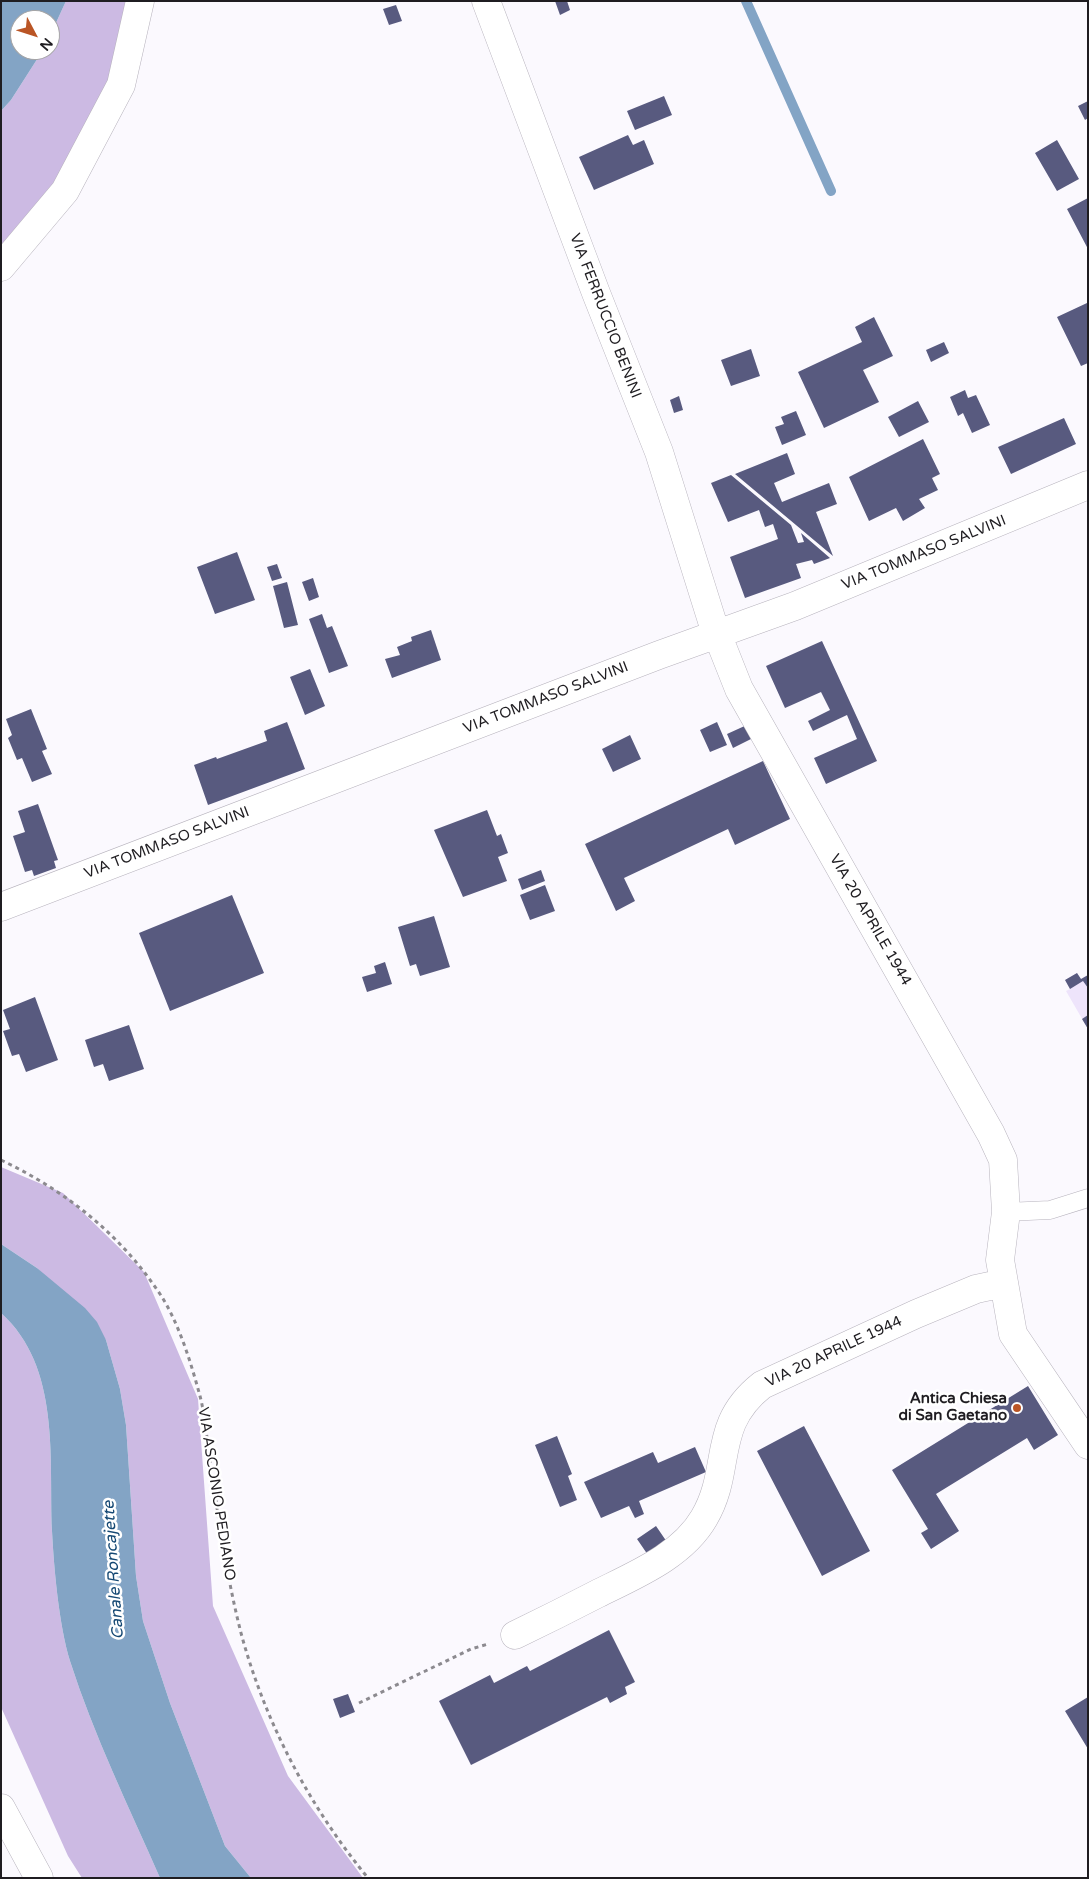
<!DOCTYPE html>
<style>
body{margin:0}
#map{position:relative;width:1089px;height:1879px;overflow:hidden;background:#fbf9fe;font-family:"Varela Round",sans-serif}
canvas{display:block}
.frame{position:absolute;inset:0;border:2px solid #1f1d21;pointer-events:none}
.north{position:absolute;left:10px;top:10px;width:50px;height:50px;box-sizing:border-box;background:#fff;border:1px solid #a5a5a6;border-radius:50%;rotate:130deg;font-size:14px;font-weight:700;line-height:20px;text-align:center;color:#1f1d21}
.north::after{content:'';display:block;margin:auto;width:18px;height:22px;background:#ba5525;clip-path:polygon(50% 0,100% 100%,50% 72%,0 100%)}
</style>
<div id="map">
<canvas width="1089" height="1879"></canvas>
<div class="frame"></div>
<div class="north">N</div>
</div>
<script>
const ctx = document.querySelector('canvas').getContext('2d');
ctx.lineJoin = 'round';
function fill(path, color) { ctx.fillStyle = color; ctx.fill(path, 'evenodd'); }
function trace(path, color, width, dash) { ctx.strokeStyle = color; ctx.lineWidth = width; ctx.lineCap = dash ? 'butt' : 'round'; ctx.setLineDash(dash || []); ctx.stroke(path); }
function label(font, color, halo, rows, align = 'center') {
  ctx.font = font + ' "Varela Round",sans-serif'; ctx.lineWidth = 5; ctx.setLineDash([]); ctx.textBaseline = 'middle'; ctx.strokeStyle = halo; ctx.fillStyle = color; for (const [text, x, y, turn = 0] of rows) {
    ctx.save(); ctx.translate(x, y); ctx.rotate((+turn || 0) * Math.PI / 180); ctx.textAlign = isNaN(turn) ? turn : align; if (halo) ctx.strokeText(text, 0, 0); ctx.fillText(text, 0, 0); ctx.restore();
  }
}
fill(new Path2D(`
 M1077,973L1081,979L1088,975V1029L1066,991L1070,989L1065,980Z`), '#eee4fb');
fill(new Path2D(`
 M66,1H135L118,83L61,190L1,260V111L11,100L43,50H50V36Z
 M1,1167L63,1193L144,1272L198,1399L213,1606L288,1776L363,1878H251L225,1846L170,1703L143,1621L136,1576L126,1425L120,1389L106,1340L37,1268L1,1244Z
 M1,1313C61,1367 49,1458 52,1531C54,1570 59,1625 70,1661C94,1736 129,1807 160,1878H82L68,1856L1,1707Z`), '#ccbae3');
fill(new Path2D(`
 M1,1H66L50,36V20H20V50H43L11,100L1,111Z
 M1,1244L37,1268L85,1308L97,1322L106,1340L120,1389L126,1425L136,1576L143,1621L170,1703L225,1846L251,1878H160C129,1807 94,1736 70,1661C59,1625 54,1570 52,1531C49,1458 61,1367 1,1313Z`), '#83a4c5');
trace(new Path2D(`
 M746,1L831,191`), '#83a4c5', 10);
fill(new Path2D(`
 M555,1H567L570,10L560,15Z
 M396,5L402,21L389,25L383,9Z
 M664,96L672,115L635,130L627,111Z
 M1088,101V118L1085,120L1078,106Z
 M628,135L633,145L644,140L654,164L594,190L579,157Z
 M1057,140L1079,179L1057,191L1035,153Z
 M1088,198V249L1067,209Z
 M1087,303L1088,363L1081,366L1057,317Z
 M874,317L893,356L863,370L879,402L824,428L798,372L862,342L855,327Z
 M944,342L949,353L931,362L926,350Z
 M751,349L760,376L731,386L721,360Z
 M965,390L968,398L976,395L990,425L972,433L963,413L958,416L950,397Z
 M679,396L683,410L674,413L670,400Z
 M918,401L929,422L899,437L888,417Z
 M796,411L806,435L782,445L775,427L784,424L781,417Z
 M1064,418L1076,444L1011,474L998,447Z
 M923,439L940,474L932,478L938,490L919,499L925,508L903,521L896,508L869,521L849,477Z
 M787,453L795,474L774,483L782,502L829,483L837,504L816,512L833,556L735,474Z
 M731,475L791,525L798,543L804,542L801,533L830,558L814,564L812,560L796,564L801,578L745,598L730,557L778,539L773,524L765,527L759,510L728,522L711,483Z
 M237,552L255,600L215,614L197,567Z
 M277,564L282,578L272,581L267,567Z
 M313,578L319,597L309,601L302,582Z
 M287,582L298,625L284,628L273,586Z
 M322,614L327,628L332,626L348,666L329,673L309,619Z
 M431,630L441,660L392,678L385,659L400,655L397,647L412,641L411,637Z
 M822,641L877,761L826,784L814,758L857,739L847,715L813,731L808,721L830,710L821,692L785,708L766,666Z
 M310,669L325,706L305,715L290,677Z
 M31,709L47,749L42,751L52,774L32,782L22,758L17,760L8,738L12,735L6,719Z
 M287,722L305,769L208,805L194,765L216,757L217,759L267,741L264,731Z
 M717,722L727,745L710,752L700,730Z
 M749,724L755,737L733,748L727,734Z
 M630,735L641,759L613,772L602,749Z
 M763,761L790,819L735,845L728,829L624,878L635,901L616,911L585,844Z
 M38,804L58,860L54,861L56,868L34,876L32,870L25,872L13,836L25,832L18,811Z
 M487,810L497,836L501,834L508,853L498,857L507,881L463,897L434,830Z
 M541,870L545,881L522,890L518,879Z
 M545,885L555,911L530,920L520,895Z
 M232,895L264,973L170,1011L139,933Z
 M434,916L450,967L420,976L416,964L410,966L398,927Z
 M385,962L392,984L367,992L362,977L376,973L374,966Z
 M1077,973L1081,979L1088,975V988L1083,981L1070,989L1065,980Z
 M35,997L58,1060L26,1072L19,1054L12,1056L3,1031L10,1029L3,1010Z
 M1088,1015V1029L1082,1019Z
 M129,1025L144,1069L109,1081L103,1064L94,1067L85,1040Z
 M1028,1386L1058,1435L1034,1450L1027,1438L936,1494L959,1531L931,1549L921,1533L928,1529L892,1470Z
 M804,1426L870,1551L822,1576L757,1451Z
 M557,1436L572,1474L568,1476L577,1500L560,1507L535,1445Z
 M695,1447L706,1472L639,1501L644,1514L635,1518L629,1506L601,1518L584,1482L653,1452L658,1463Z
 M656,1526L669,1545L650,1558L637,1539Z
 M609,1630L635,1682L625,1687L627,1694L610,1703L607,1697L471,1765L439,1701L490,1675L494,1683L527,1666L530,1671Z
 M348,1694L355,1712L340,1718L333,1699Z
 M1088,1697V1749L1065,1711Z`), '#585a7f');
const lane = new Path2D(`
 M1006,1212L1050,1210L1088,1198`);
const street = new Path2D(`
 M486,1L596,293L659,452L712,621L739,689L991,1134L1003,1160L1006,1212L1000,1260L1013,1334L1088,1445
 M1,267L65,191L121,85L140,1
 M1,907L659,655L795,606L1088,485
 M515,1635C542,1622 570,1608 597,1594C635,1575 682,1556 704,1518C733,1469 710,1426 762,1385L916,1314L976,1289L1004,1283
 M1,1808L39,1878`);
trace(lane, '#b7b3bd', 19);
trace(street, '#b7b3bd', 29);
trace(new Path2D(`
 M1,1160C66,1191 120,1234 160,1294C179,1323 191,1363 200,1396C206,1419 207,1444 211,1467C219,1522 227,1578 241,1633C265,1722 309,1806 368,1878
 M359,1703L471,1649L488,1644`), '#8c8a8f', 3, [4, 4]);
trace(lane, '#fff', 18);
trace(street, '#fff', 28);
for (const [x, y, r, color] of [
 [1017,1408,5,"#ba5525"]
]) { const dot = new Path2D(); dot.arc(x, y, r, 0, 2 * Math.PI); ctx.fillStyle = color; ctx.fill(dot); trace(dot, '#fff', 2); }
label('15px', '#1f1d21', '#fff', [
 ["VIA FERRUCCIO BENINI",605,316,69],
 ["VIA TOMMASO SALVINI",924,553,-22],
 ["VIA TOMMASO SALVINI",546,698,-21],
 ["VIA TOMMASO SALVINI",167,843,-21],
 ["VIA 20 APRILE 1944",870,920,60],
 ["VIA 20 APRILE 1944",834,1352,-25],
 ["VIA ASCONIO PEDIANO",216,1494,81]
]);
label('bold 15px', '#1f1d21', '#fff', [
 ["Antica Chiesa",1007,1399],
 ["di San Gaetano",1007,1416]
], 'right');
label('italic 16px', '#164974', '#fff', [
 ["Canale Roncajette",114,1570,-94]
]);
</script>
